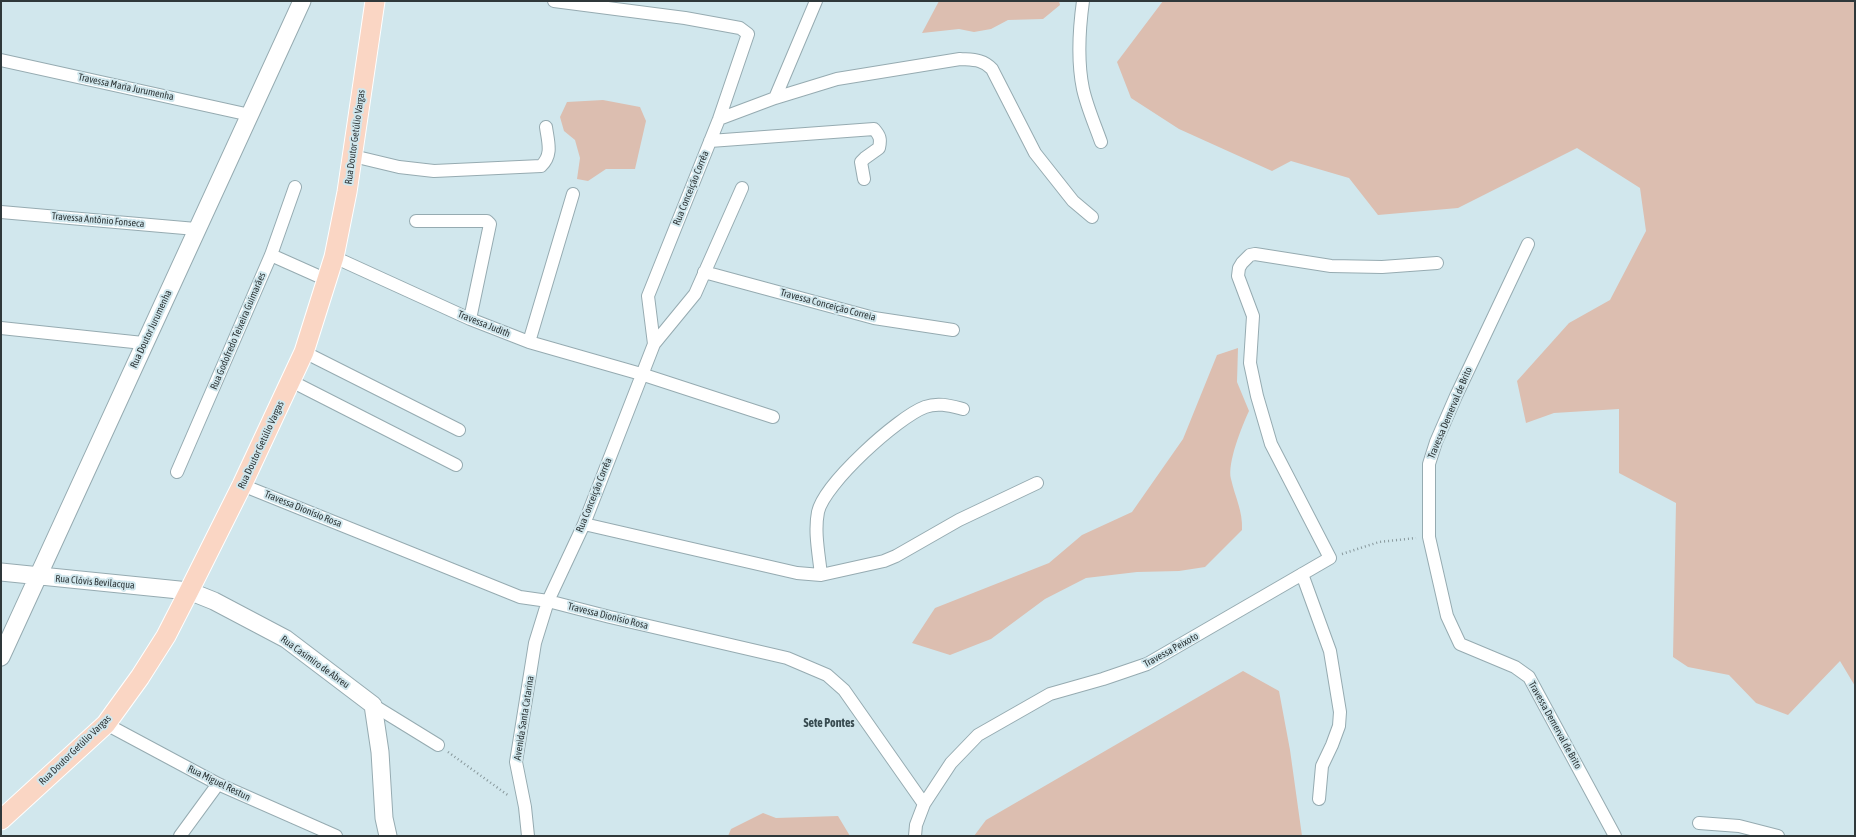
<!DOCTYPE html>
<meta charset="utf-8">
<style>
body{margin:0}
#map{position:relative;width:1856px;height:837px;overflow:hidden;background:#d1e7ed;font-family:"Asap Condensed",sans-serif}
canvas{display:block}
.frame{position:absolute;inset:0;border:2px solid #2f383a;pointer-events:none}
</style>
<div id="map">
<canvas width="1856" height="837"></canvas>
<div class="frame"></div>
</div>
<script>
const ctx = document.querySelector('canvas').getContext('2d');
ctx.lineJoin = 'round';
function fill(path, color) { ctx.fillStyle = color; ctx.fill(path, 'evenodd'); }
function trace(path, color, width, dash) { ctx.strokeStyle = color; ctx.lineWidth = width; ctx.lineCap = dash ? 'butt' : 'round'; ctx.setLineDash(dash || []); ctx.stroke(path); }
function label(font, color, halo, rows, align = 'center') {
  ctx.font = font + ' "Asap Condensed",sans-serif'; ctx.lineWidth = 4; ctx.setLineDash([]); ctx.textBaseline = 'middle'; ctx.strokeStyle = halo; ctx.fillStyle = color; for (const [text, x, y, turn = 0] of rows) {
    ctx.save(); ctx.translate(x, y); ctx.rotate((+turn || 0) * Math.PI / 180); ctx.textAlign = isNaN(turn) ? turn : align; if (halo) ctx.strokeText(text, 0, 0); ctx.fillText(text, 0, 0); ctx.restore();
  }
}
fill(new Path2D(`
 M939,1H1059L1060,5L1043,19L1008,20L991,29L974,32L959,29L922,33Z
 M1163,1H1855V686L1840,661L1788,715L1756,703L1729,675L1688,667L1673,657L1676,503L1619,473V409L1554,413L1526,423L1517,381L1569,323L1610,300L1646,231L1640,188L1577,148L1458,208L1378,215L1349,178L1291,161L1272,171L1179,129L1131,98L1117,62Z
 M603,100L640,107L646,121L635,169H606L588,181L577,179L580,158L575,140L564,131L560,117L567,102Z
 M1238,348L1237,382L1249,411C1242,426 1227,463 1231,479C1235,497 1243,511 1242,530L1205,567L1179,571L1137,572L1086,578L1045,599L991,639L950,655L912,643L935,608L1049,563L1082,535L1132,512L1183,439L1217,355Z
 M1243,671L1279,691L1290,750L1302,836H974L986,820Z
 M763,813L776,818L838,816L850,836H728L731,829Z`), '#dcbeb0');
const street = new Path2D(`
 M1083,1C1079,30 1077,60 1083,89C1087,107 1095,125 1101,142
 M1,60L250,115
 M775,98L816,1
 M719,119L775,98L837,79L960,59C973,60 983,59 992,69L1035,153L1073,201L1092,217
 M710,141L874,129C880,136 881,139 879,148L865,158L861,162L864,179
 M353,156L399,167L434,171L541,166C553,155 548,142 546,127
 M1,212L196,229
 M416,221H487L490,224L470,319
 M1528,244L1456,396L1436,442L1429,464V537L1447,616L1460,644L1515,667L1529,677L1615,836
 M271,255L327,280
 M334,257L470,319L529,342L641,374L773,417
 M704,272L874,318L953,330
 M1,328L143,343
 M529,342L573,194
 M654,344L695,294L742,188
 M304,352L459,430
 M291,381L456,465
 M177,472L271,255L295,187
 M242,485L520,597L548,601L610,617L787,658L827,675L844,690L924,804
 M584,524L797,573L821,575L884,561L896,556L959,520L1037,483
 M1302,574L1330,651L1340,712L1339,726L1332,745L1322,766L1319,799
 M821,575C819,555 814,532 818,512C824,484 898,417 925,407C938,402 951,406 963,409
 M373,705L438,745
 M106,724L218,784L336,836
 M1699,823L1739,826L1778,836
 M180,836L218,784
 M528,836L525,807L516,762L535,643L548,601L584,524L654,344L648,296L719,119L748,34L740,28L685,18L554,1
 M915,836L916,825L924,804L951,763L978,735L1050,694L1103,679L1147,664L1330,558L1271,444L1257,396L1250,363L1253,316L1238,276L1239,268L1242,263L1250,255L1255,254L1331,266L1382,267L1437,263`);
const secondary = new Path2D(`
 M1,572L189,591L214,601L286,639L373,705L380,752L384,818L388,836
 M1,657C100,438 202,220 302,1`);
const primary = new Path2D(`
 M1,820L106,724L140,677L166,636L189,591L242,485L304,352L334,257L347,192L375,1`);
trace(street, '#96abb1', 14);
trace(secondary, '#96abb1', 19);
trace(primary, '#fff', 21);
trace(new Path2D(`
 M1342,554L1379,542L1416,538
 M448,752L509,796`), '#88989c', 2.5, [1, 3]);
trace(street, '#fff', 12);
trace(secondary, '#fff', 17);
trace(primary, '#fad6c4', 19);
label('10px', '#2f383a', '#d1e7ed', [
 ["Travessa Maria Jurumenha",126,87,12],
 ["Rua Doutor Getúlio Vargas",355,137,-82],
 ["Rua Conceição Corrêa",691,188,-68],
 ["Travessa Antônio Fonseca",98,220,5],
 ["Travessa Conceição Correia",828,305,15],
 ["Travessa Judith",484,324,22],
 ["Rua Doutor Jurumenha",151,329,-65],
 ["Rua Godofredo Teixeira Guimarães",238,331,-67],
 ["Travessa Demerval de Brito",1450,413,-67],
 ["Rua Doutor Getúlio Vargas",261,445,-65],
 ["Rua Conceição Corrêa",594,495,-68],
 ["Travessa Dionísio Rosa",303,509,22],
 ["Rua Clóvis Bevilacqua",95,582,5],
 ["Travessa Dionísio Rosa",608,616,14],
 ["Travessa Peixoto",1171,650,-29],
 ["Rua Casimiro de Abreu",315,662,36],
 ["Avenida Santa Catarina",524,718,-81],
 ["Travessa Demerval de Brito",1555,725,61],
 ["Rua Doutor Getúlio Vargas",75,750,-44],
 ["Rua Miguel Restun",219,783,26]
]);
label('bold 12px', '#384b50', '#d1e7ed', [
 ["Sete Pontes",829,723]
]);
</script>
